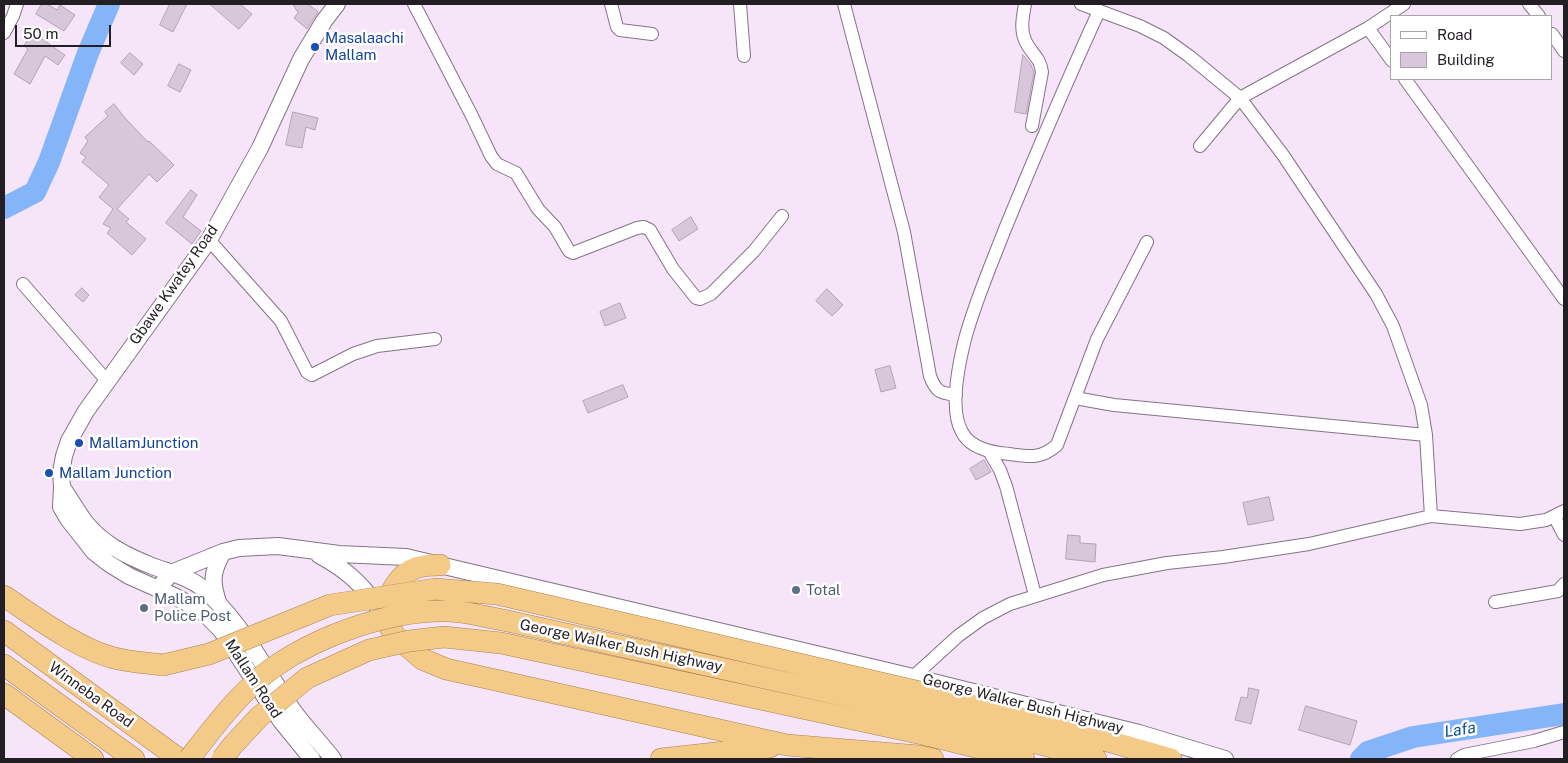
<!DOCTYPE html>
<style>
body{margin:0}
#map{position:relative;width:1568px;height:763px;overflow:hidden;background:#f6e5f8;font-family:"Public Sans",sans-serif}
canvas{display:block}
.frame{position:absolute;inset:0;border:5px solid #231d24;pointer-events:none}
.legend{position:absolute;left:1390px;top:15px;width:162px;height:65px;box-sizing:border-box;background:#fff;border:1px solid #a7a5a7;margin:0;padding:6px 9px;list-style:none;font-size:15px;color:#231d24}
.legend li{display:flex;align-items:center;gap:10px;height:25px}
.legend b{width:25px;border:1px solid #a7a5a7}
.scale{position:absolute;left:15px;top:25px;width:96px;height:22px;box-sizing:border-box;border:2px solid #231d24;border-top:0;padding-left:6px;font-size:15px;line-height:18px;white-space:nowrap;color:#231d24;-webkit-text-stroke:4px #fff;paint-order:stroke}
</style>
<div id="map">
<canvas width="1568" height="763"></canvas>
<div class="frame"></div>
<ul class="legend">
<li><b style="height:6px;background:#fff"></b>Road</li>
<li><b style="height:14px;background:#d8c7da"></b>Building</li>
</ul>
<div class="scale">50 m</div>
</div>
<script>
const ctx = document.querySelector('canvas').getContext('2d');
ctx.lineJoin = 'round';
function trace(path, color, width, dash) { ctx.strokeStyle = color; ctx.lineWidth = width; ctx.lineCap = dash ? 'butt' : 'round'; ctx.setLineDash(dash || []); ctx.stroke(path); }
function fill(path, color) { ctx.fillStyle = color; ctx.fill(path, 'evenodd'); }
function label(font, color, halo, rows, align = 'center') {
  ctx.font = font + ' "Public Sans",sans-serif'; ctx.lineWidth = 5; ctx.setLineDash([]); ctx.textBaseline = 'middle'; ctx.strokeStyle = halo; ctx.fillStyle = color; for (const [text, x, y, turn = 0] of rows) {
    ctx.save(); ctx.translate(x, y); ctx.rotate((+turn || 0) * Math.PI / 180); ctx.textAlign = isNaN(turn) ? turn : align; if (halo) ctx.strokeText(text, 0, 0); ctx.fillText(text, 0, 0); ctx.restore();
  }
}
trace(new Path2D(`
 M4,208L35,192L49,162L88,53L109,4
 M1361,759L1368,752L1413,737L1564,714`), '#83b5f8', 22);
const building = new Path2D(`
 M42,4H47L57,10L60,5L75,15L64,31L36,14Z
 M170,4H187L173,32L160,25Z
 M210,4H240L252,14L239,29Z
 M293,4H308L318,12L307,29L294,18L298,13Z
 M33,33L65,55L58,65L45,56L30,84L14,74L28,49L24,46Z
 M130,53L143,64L134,75L121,63Z
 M1023,55L1030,63L1034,72L1026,114L1015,112Z
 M179,64L191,70L180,92L168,86Z
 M114,104L125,118L148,142L149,141L174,165L157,182L149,174L117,209L129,219L126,222L146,239L132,255L107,233L111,228L103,224L113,209L99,197L109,185L82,162L86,157L80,153L88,141L85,137L108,116L105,112Z
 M293,112L318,118L315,130L306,127L302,148L286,145Z
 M191,190L197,195L183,217L201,231L192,244L166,223Z
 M691,217L698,229L679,241L672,230Z
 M82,288L89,295L83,302L75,295Z
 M827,289L843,305L832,316L816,301Z
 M620,303L626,318L605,326L600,312Z
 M890,366L896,388L881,392L875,370Z
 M623,385L628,397L588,413L583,401Z
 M984,460L991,472L976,480L970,469Z
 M1269,497L1274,520L1248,525L1243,503Z
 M1068,535L1080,536V543L1096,544L1095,562L1066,559Z
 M1249,688L1259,690L1251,724L1235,720L1241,697L1247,698Z
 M1306,706L1357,721L1350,745L1299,730Z`);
fill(building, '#d8c7da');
trace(building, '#b2a2b4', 1);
const minor = new Path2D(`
 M414,4L472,116L491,156L497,164L516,173L538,209L555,227L569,251L573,253L637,228L644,227L650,230L673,269L696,298L700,299L711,294L754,251L782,216
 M611,4L617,27L620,30L652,34
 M740,4L744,56
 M844,4L904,232L930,376C936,392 940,393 956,395
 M1025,4C1023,16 1020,29 1025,40C1030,53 1040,56 1042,72L1032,126
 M1081,4L1140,26L1164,38L1189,56L1240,98L1283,155L1376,294L1393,326L1421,405L1426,435L1431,516
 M1529,4L1539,16
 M1099,11C1066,83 1035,156 1005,229C991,265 975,302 965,339C959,363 949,410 962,432C969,446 986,451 1000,453C1024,455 1038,462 1057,445L1097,339L1147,242
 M1368,28L1392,61
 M4,33L13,16L17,4
 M1552,34L1564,51
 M1405,79L1564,299
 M1200,146L1240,98L1368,28L1404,4
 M209,240L281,321L307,372L312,375L353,354L377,346L435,339
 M23,284L107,381
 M1075,398L1114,405L1426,435
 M989,451L1000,470L1006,486L1035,595
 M1554,516L1564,535
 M1495,602L1558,591L1564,584
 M913,677L958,636L983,618L1010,604L1103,575L1167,563L1223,557L1309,544L1431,516L1520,524L1546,520L1564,511
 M1457,759L1464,755L1534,741L1564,732`);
const tertiary = new Path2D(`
 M62,487C70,499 77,511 85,522C102,544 127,556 152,566C168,572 187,576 201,587C238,617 265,669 292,709C304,726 320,742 333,759
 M319,555C345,569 360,582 377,606
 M158,589L171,573L223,552L239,548L278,546L339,554L406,557L913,677L1139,733L1225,759
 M218,602C211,580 212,572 223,552
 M312,759L281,721L221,630L202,611L174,596L129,576L108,563L94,552L68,519L61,507L62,487L61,472L64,456L69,441L86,411L209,240L260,148L301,59L324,21L337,4`);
const trunk = new Path2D(`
 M440,565C432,565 423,565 416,568C397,574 389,595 383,613L394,635L422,659L446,669L787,745L919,756L933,759
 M4,596C34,616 78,649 114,658C130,662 147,663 163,665
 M4,631L179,759
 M4,665L134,759
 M4,694L93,759
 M933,695L1097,738L1171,759
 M932,715L1096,759
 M927,735L1024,759
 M661,759L770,747`);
trace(minor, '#837485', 14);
trace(tertiary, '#837485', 18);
trace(trunk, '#aa8452', 22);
trace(minor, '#fff', 12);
trace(tertiary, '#fff', 16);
trace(trunk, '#f4ca88', 21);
const trunkBridge = new Path2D(`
 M163,665L209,654L330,605L435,589L497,594L933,695
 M189,759C213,728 242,689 274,667C320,635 390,610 446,611C465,611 485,617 503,620L932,715
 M222,759L233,745L259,717L307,678L369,650L409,641L444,637L501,643L927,735`);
trace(trunkBridge, '#aa8452', 22, []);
trace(trunkBridge, '#f4ca88', 21);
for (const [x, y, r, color] of [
 [315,47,5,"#1a4fb4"],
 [79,443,5,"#1a4fb4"],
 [49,473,5,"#1a4fb4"],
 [796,590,5,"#5c6f8a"],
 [144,608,5,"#5c6f8a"]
]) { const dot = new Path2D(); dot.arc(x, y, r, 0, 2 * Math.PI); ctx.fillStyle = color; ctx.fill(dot); trace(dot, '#fff', 2); }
label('15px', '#164399', '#fff', [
 ["Masalaachi",325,38],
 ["Mallam",325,55],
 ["MallamJunction",89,443],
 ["Mallam Junction",59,473]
], 'left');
label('15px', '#231d24', '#fff', [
 ["Gbawe Kwatey Road",174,285,-55],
 ["George Walker Bush Highway",621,646,12],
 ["Mallam Road",253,679,57],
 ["Winneba Road",91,695,36],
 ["George Walker Bush Highway",1023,704,14]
]);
label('15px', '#4e5e75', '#fff', [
 ["Total",806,590],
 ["Mallam",154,599],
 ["Police Post",154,616]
], 'left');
label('italic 16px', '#084d9a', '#fff', [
 ["Lafa",1460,730,-9]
]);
</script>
